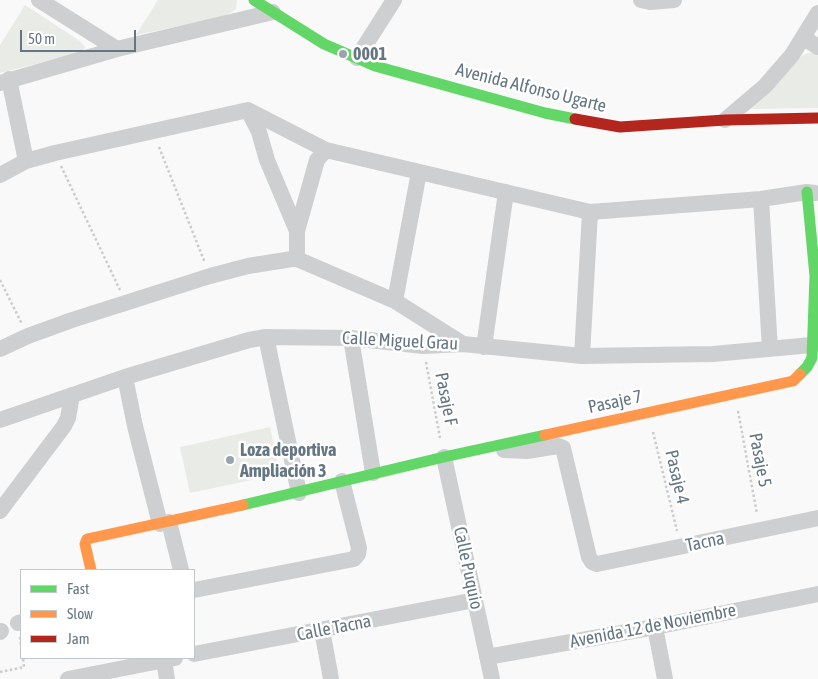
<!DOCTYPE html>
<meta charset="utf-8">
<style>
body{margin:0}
#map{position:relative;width:818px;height:679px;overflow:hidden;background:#f9f9f9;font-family:"Asap Condensed",sans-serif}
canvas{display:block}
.legend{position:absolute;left:20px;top:569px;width:175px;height:90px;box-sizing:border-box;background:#fff;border:1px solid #c1c8cd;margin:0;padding:6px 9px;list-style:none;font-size:15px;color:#657683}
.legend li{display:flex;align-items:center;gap:10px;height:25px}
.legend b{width:25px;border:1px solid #c1c8cd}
.scale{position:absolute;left:20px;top:30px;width:116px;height:22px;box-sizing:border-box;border:2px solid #657683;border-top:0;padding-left:6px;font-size:15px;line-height:18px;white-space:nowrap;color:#657683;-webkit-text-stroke:4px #fff;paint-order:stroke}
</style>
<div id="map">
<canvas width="818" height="679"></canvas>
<ul class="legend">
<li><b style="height:6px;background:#63d668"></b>Fast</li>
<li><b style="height:6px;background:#ff974d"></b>Slow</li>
<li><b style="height:6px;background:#b3261e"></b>Jam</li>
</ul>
<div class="scale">50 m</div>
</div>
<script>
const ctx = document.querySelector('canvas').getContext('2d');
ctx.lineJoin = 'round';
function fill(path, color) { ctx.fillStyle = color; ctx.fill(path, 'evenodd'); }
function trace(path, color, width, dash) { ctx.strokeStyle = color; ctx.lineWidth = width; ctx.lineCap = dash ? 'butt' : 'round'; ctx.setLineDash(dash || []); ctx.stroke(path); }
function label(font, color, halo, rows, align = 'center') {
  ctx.font = font + ' "Asap Condensed",sans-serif'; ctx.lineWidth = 5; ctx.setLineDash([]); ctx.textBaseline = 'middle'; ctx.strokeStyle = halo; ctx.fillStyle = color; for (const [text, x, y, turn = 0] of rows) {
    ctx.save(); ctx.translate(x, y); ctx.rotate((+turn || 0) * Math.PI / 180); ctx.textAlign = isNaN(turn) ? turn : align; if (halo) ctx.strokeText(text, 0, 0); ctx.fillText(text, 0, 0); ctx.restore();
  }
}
fill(new Path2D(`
 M158,0H237L236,9L224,17L136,35Z
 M25,5L80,41L85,47L83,52L0,73V45Z
 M813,52L818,54V108L751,109L802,56L808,53Z
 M270,427L280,474L190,493L180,447Z`), '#e8ebe6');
trace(new Path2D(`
 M159,147L205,263
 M61,166L120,290
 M0,280L22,324
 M426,362L440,438
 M738,411L757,514
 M653,432L677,531
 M20,637L21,645
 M0,672L24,667L23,658`), '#cbcccd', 2.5, [2.5, 2.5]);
trace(new Path2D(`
 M39,0L117,49
 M641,0L650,2L674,0
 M803,37L818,47
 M357,58L394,0
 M9,79L26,161
 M0,83L117,49L273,12
 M248,110L259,132L267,160L297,231
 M725,120L765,86L792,55L818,13
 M0,175L26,161L55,153L248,110L326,150L590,212L761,199L807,192L815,193
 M761,199L770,349
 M297,259V231L317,160L326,150
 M395,301L419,172
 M266,337L299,493
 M351,338L373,473
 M484,347L506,192
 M0,349L28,336L72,320L210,276L248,266L292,259H297L395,301L463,344
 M582,356L590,212
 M125,377L135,426L160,524
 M0,420L125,377L249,340L266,337L351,338L423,346L463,344L582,356L713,354L812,345
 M504,450L527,451L558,446L563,448L589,557L592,562L597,564L818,518
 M444,457L492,679
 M0,511L64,426L68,418L72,395
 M169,522L181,570
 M194,590L354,559L358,554L359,548L342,481
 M18,623L21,622
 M655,627L665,679
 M322,630L331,679
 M0,632L1,631
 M194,654L475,600
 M487,657L655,627L818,594
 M164,660L167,679
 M68,679L175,658`), '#cecfd0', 16);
trace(new Path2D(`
 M254,0L324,44L375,66L545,113L575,119
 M800,374L807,367L812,358L815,276L807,192
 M243,505L444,457L545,435`), '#63d668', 11);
trace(new Path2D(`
 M545,435L793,381L800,374
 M91,570L85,544L87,539L243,505`), '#ff974d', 11);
trace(new Path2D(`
 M575,119L620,127L725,120L818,118`), '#b3261e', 11);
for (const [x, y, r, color] of [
 [343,54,5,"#99a4ac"],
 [230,460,5,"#99a4ac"]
]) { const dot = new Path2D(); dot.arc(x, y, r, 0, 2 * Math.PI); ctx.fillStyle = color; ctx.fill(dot); trace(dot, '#fff', 2); }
label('bold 18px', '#657683', '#fff', [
 ["0001",353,54],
 ["Loza deportiva",240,450],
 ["Ampliación 3",240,471]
], 'left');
label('18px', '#657683', '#fff', [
 ["Avenida Alfonso Ugarte",531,88,14],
 ["Calle Miguel Grau",400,341,3],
 ["Pasaje F",446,399,79],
 ["Pasaje 7",615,402,-12],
 ["Pasaje 5",760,460,79],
 ["Pasaje 4",677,477,77],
 ["Tacna",705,542,-12],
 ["Calle Puquio",468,568,78],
 ["Avenida 12 de Noviembre",653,626,-11],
 ["Calle Tacna",334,628,-11]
]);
</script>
